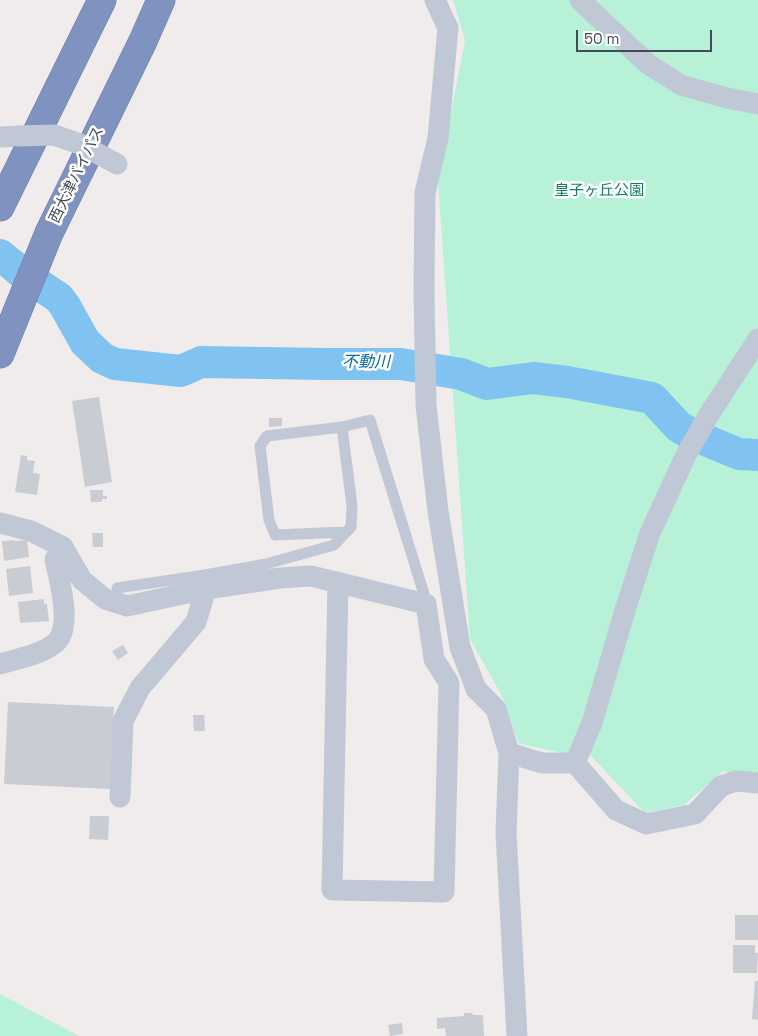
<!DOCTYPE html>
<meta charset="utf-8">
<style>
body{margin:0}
#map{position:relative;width:758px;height:1036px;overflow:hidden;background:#efeceb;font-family:"Space Grotesk",sans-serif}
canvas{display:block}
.scale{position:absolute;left:576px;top:30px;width:136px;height:22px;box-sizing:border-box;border:2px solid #434b5a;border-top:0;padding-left:6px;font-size:15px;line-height:18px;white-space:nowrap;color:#434b5a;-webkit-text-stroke:4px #fff;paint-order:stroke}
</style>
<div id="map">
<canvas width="758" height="1036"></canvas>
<div class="scale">50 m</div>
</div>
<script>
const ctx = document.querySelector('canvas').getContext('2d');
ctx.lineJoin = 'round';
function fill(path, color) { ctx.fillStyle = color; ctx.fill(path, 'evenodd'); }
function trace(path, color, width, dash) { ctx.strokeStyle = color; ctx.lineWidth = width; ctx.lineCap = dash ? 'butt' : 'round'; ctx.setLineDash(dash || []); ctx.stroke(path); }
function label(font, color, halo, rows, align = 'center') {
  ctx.font = font + ' "Space Grotesk","Noto Sans JP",sans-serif'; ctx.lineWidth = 5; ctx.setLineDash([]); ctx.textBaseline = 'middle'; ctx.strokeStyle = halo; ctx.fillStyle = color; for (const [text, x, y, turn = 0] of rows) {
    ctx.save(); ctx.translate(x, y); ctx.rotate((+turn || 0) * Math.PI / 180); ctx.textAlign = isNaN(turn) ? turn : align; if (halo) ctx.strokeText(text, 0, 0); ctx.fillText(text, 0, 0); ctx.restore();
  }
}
fill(new Path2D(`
 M453,0H758V775L723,771L684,805L645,813L591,756L566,754L518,743L503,698L470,639L438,180L465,40Z
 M0,994L79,1036H0Z`), '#b6f1d8');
trace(new Path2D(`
 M0,255L26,276L59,298L65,306L85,342L102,358L115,364L181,371L201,362L326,364H401L461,374L487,384L533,378L567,382L652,398L679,427L693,435L739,454L758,455`), '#80c3f0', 32);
fill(new Path2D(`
 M99,397L112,482L85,487L72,401Z
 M269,418H282V426L269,427Z
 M21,455L27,456V460L35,461L33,473L40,474L37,495L15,492Z
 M90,490H103V496H107V499H102V502H91Z
 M92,533H103V547H93Z
 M15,540V541L27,540L29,557L4,561L2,541Z
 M30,566L33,593L9,596L6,569Z
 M44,599V604H47L49,621L20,623L18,602Z
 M123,645L128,653L118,660L112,651Z
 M8,702L114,707L110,789L4,784Z
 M193,715H204L205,731H194Z
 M90,816H109L108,840L89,839Z
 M735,915H758V940H735Z
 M733,945H755V953H758L757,973H733Z
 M755,981H758V1020L752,1019Z
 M464,1013H472L473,1015H483L484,1036H446L445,1028L437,1029V1018L464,1016Z
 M402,1023L403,1034L390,1036L388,1025Z`), '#caccd4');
const highway = new Path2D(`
 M0,207L102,0
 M0,354L49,233L143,41L161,0`);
trace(highway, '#6b7daa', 29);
trace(new Path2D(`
 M346,532L275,535L269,520L260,446L267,436L342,427L370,420L424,594L426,604
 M117,588L205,575L266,564L334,545L351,527L352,506L342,427`), '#c1c8d5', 11);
trace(new Path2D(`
 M435,0L448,28L438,138L425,193L424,290L426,405L438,511L460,647L476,689L496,709L509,753L506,833L517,1036
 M580,0L648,64L681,85L727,98L758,104
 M0,137L19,136
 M0,523L31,531L63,547L82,580L105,599L127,606L206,589L280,578L311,576L426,604L434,659L449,683L444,892L332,890L338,582
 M0,664C17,659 40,655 54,644C74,630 59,580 55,559L63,547
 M509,753L542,763H575L616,810L646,824L695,814L721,786L736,781L758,783
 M575,763L592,723L626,607L650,533L686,455L708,416L758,339
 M120,797L123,721L140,688L196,622L206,589`), '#c1c8d5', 21);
trace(highway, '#8092bf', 28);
trace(new Path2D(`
 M19,136L54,135L80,144L117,164`), '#c1c8d5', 21);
label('15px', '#434b5a', '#fff', [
 ["西大津バイパス",77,175,-64]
]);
label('15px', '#117e5d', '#fff', [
 ["皇子ヶ丘公園",599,191]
]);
label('italic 16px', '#0468ac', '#fff', [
 ["不動川",366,363]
]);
</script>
